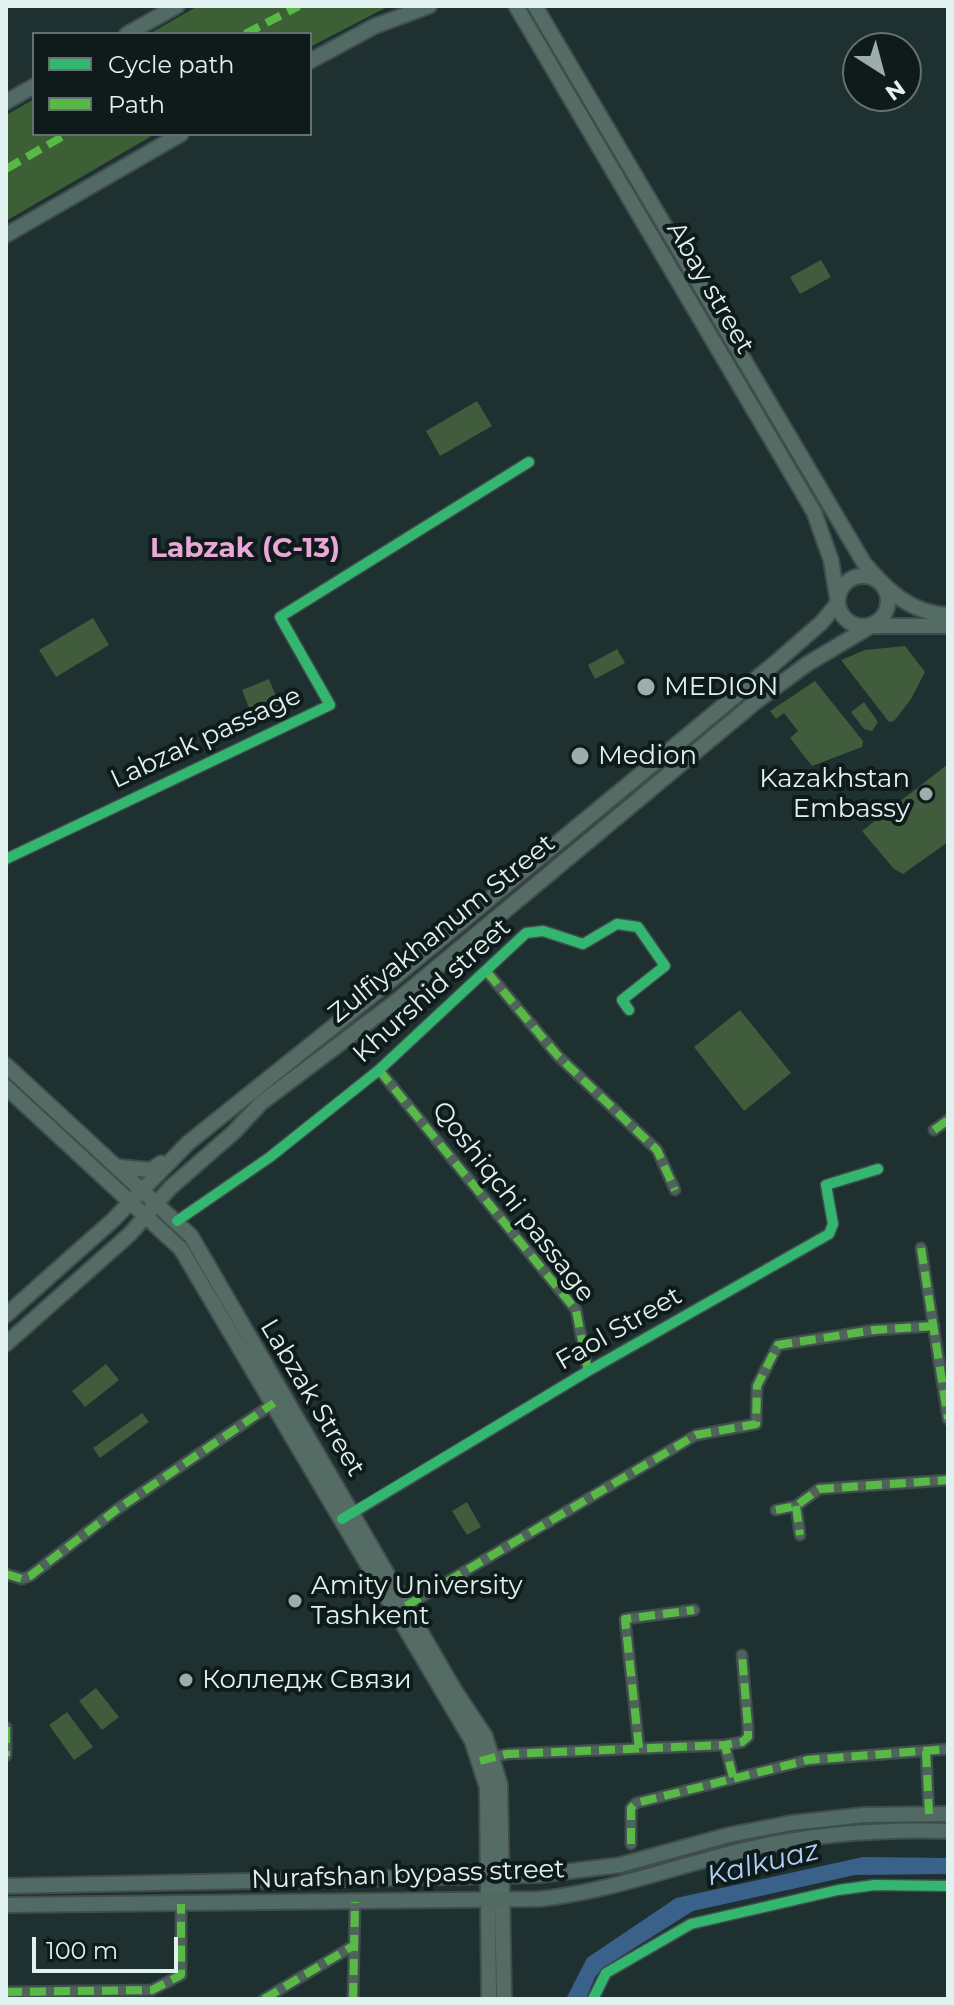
<!DOCTYPE html>
<meta charset="utf-8">
<style>
body{margin:0}
#map{position:relative;width:954px;height:2005px;overflow:hidden;background:#1f3030;font-family:Montserrat,sans-serif}
canvas{display:block}
.frame{position:absolute;inset:0;border:8px solid #e0f1f0;pointer-events:none}
.legend{position:absolute;left:32px;top:32px;width:280px;height:104px;box-sizing:border-box;background:#0f1b1b;border:2px solid #637170;margin:0;padding:10px 14px;list-style:none;font-size:24px;color:#e0f1f0}
.legend li{display:flex;align-items:center;gap:16px;height:40px}
.legend b{width:40px;border:2px solid #637170}
.north{position:absolute;left:842px;top:32px;width:80px;height:80px;box-sizing:border-box;background:#0f1b1b;border:2px solid #637170;border-radius:50%;rotate:144deg;font-size:22px;font-weight:700;line-height:32px;text-align:center;color:#e0f1f0}
.north::after{content:'';display:block;margin:auto;width:28px;height:36px;background:#9cadad;clip-path:polygon(50% 0,100% 100%,50% 72%,0 100%)}
.scale{position:absolute;left:32px;top:1937px;width:146px;height:36px;box-sizing:border-box;border:4px solid #e0f1f0;border-top:0;padding-left:10px;font-size:24px;line-height:28px;white-space:nowrap;color:#e0f1f0;-webkit-text-stroke:6px #0f1b1b;paint-order:stroke}
</style>
<div id="map">
<canvas width="954" height="2005"></canvas>
<div class="frame"></div>
<ul class="legend">
<li><b style="height:10px;background:#33b770"></b>Cycle path</li>
<li><b style="height:10px;background:#58b947"></b>Path</li>
</ul>
<div class="north">N</div>
<div class="scale">100 m</div>
</div>
<script>
const ctx = document.querySelector('canvas').getContext('2d');
ctx.lineJoin = 'round';
function fill(path, color) { ctx.fillStyle = color; ctx.fill(path, 'evenodd'); }
function trace(path, color, width, dash) { ctx.strokeStyle = color; ctx.lineWidth = width; ctx.lineCap = dash ? 'butt' : 'round'; ctx.setLineDash(dash || []); ctx.stroke(path); }
function label(font, color, halo, rows, align = 'center') {
  ctx.font = font + ' Montserrat,sans-serif'; ctx.lineWidth = 8; ctx.setLineDash([]); ctx.textBaseline = 'middle'; ctx.strokeStyle = halo; ctx.fillStyle = color; for (const [text, x, y, turn = 0] of rows) {
    ctx.save(); ctx.translate(x, y); ctx.rotate((+turn || 0) * Math.PI / 180); ctx.textAlign = isNaN(turn) ? turn : align; if (halo) ctx.strokeText(text, 0, 0); ctx.fillText(text, 0, 0); ctx.restore();
  }
}
fill(new Path2D(`
 M821,260L831,277L800,294L790,277Z
 M477,401L492,426L440,456L426,431Z
 M93,618L109,645L56,677L39,650Z
 M905,646L925,672L911,699L894,721L889,722L841,660L865,650Z
 M617,649L625,663L595,679L588,665Z
 M269,679L280,706L253,718L242,690Z
 M815,681L863,741L862,747L812,766L790,738L798,731L784,713L776,719L770,711Z
 M864,702L878,722L872,731L864,729L851,712Z
 M948,764V842L903,874L894,869L862,831Z
 M740,1010L791,1073L744,1111L694,1047Z
 M106,1364L119,1380L85,1407L72,1391Z
 M142,1413L149,1422L100,1458L93,1448Z
 M467,1502L481,1527L467,1535L452,1511Z
 M96,1688L119,1717L102,1730L79,1701Z
 M67,1712L93,1747L74,1760L49,1725Z`), '#415b3d');
fill(new Path2D(`
 M198,6H389L310,47V34H149Z
 M34,99V134H155L6,221V115Z`), '#3c5f35');
fill(new Path2D(`
 M863,1857L948,1858V1874L855,1875L693,1911L604,1967L595,1977L586,1999H566L587,1958L676,1898Z`), '#3a6189');
const minor = new Path2D(`
 M6,859L330,705L280,617L529,462
 M487,972L558,1056L657,1150L675,1190
 M379,1070L576,1310L588,1371
 M934,1130L948,1120
 M177,1221L270,1157L379,1070L526,933L543,931L583,944L617,924L638,927L665,966L622,1000L629,1010
 M921,1248L948,1419
 M796,1506L800,1535
 M776,1510L796,1506L819,1489L948,1480
 M348,1516L588,1371L829,1234L833,1224L826,1185L878,1169
 M6,1574L22,1579L30,1576L116,1510L274,1403
 M406,1606L696,1435L756,1424L757,1386L778,1345L874,1330L934,1326
 M6,1727V1756
 M639,1748L625,1619L694,1610
 M926,1751L929,1814
 M489,1758L507,1754L725,1745
 M733,1777L725,1745L742,1742L748,1737V1727L742,1655
 M631,1844V1808L636,1803L808,1760L948,1749
 M6,1992L152,1990L181,1975V1904
 M264,1999L353,1946
 M353,1999L355,1902
 M593,1999L606,1973L691,1924L838,1890L875,1885L948,1886`);
const secondary = new Path2D(`
 M535,6L864,563C887,590 910,613 948,615
 M838 601a25 25 0 1 1 50 0a25 25 0 1 1-50 0Z
 M6,1065L191,1236L455,1691L485,1736L500,1784L504,1999
 M6,1087L181,1249L472,1741L487,1787L489,1999
 M119,1167L151,1170L161,1163
 M6,1315L113,1220L188,1143L389,982L774,664L821,623L838,603L831,560L814,512L516,6
 M6,1344L130,1234L170,1188L234,1132L261,1103L399,999L753,704L807,664L871,626H948`);
const primary = new Path2D(`
 M127,34L177,6
 M310,61L375,26L429,6
 M6,102L34,86
 M6,235L181,134
 M6,1886L539,1875L620,1865L729,1835L791,1823L864,1815L948,1814
 M6,1905L540,1899C612,1891 678,1865 748,1849C814,1834 881,1829 948,1831`);
trace(minor, '#404d4d', 13);
trace(secondary, '#404d4d', 18);
trace(primary, '#404d4d', 18);
trace(minor, '#4f625c', 9);
trace(secondary, '#556c65', 14);
trace(primary, '#516a63', 14);
trace(new Path2D(`
 M245,34L299,6
 M6,169L67,134
 M487,972L558,1056L657,1150L675,1190
 M379,1070L576,1310L588,1371
 M934,1130L948,1120
 M921,1248L948,1419
 M796,1506L800,1535
 M776,1510L796,1506L819,1489L948,1480
 M6,1574L22,1579L30,1576L116,1510L274,1403
 M406,1606L696,1435L756,1424L757,1386L778,1345L874,1330L934,1326
 M6,1727V1756
 M639,1748L625,1619L694,1610
 M926,1751L929,1814
 M480,1761L507,1754L725,1745
 M733,1777L725,1745L742,1742L748,1737V1727L742,1655
 M631,1844V1808L636,1803L808,1760L948,1749
 M6,1992L152,1990L181,1975V1904
 M264,1999L353,1946
 M353,1999L355,1902`), '#58b947', 8, [16, 8]);
trace(new Path2D(`
 M6,859L330,705L280,617L529,462
 M177,1221L270,1157L379,1070L526,933L543,931L583,944L617,924L638,927L665,966L622,1000L629,1010
 M342,1519L588,1371L829,1234L833,1224L826,1185L878,1169
 M593,1999L606,1973L691,1924L838,1890L875,1885L948,1886`), '#33b770', 10);
for (const [x, y, r, color] of [
 [646,687,10,"#9cadad"],
 [580,756,10,"#9cadad"],
 [926,794,8,"#9cadad"],
 [295,1601,8,"#9cadad"],
 [186,1680,8,"#9cadad"]
]) { const dot = new Path2D(); dot.arc(x, y, r, 0, 2 * Math.PI); ctx.fillStyle = color; ctx.fill(dot); trace(dot, '#0f1b1b', 3); }
label('26px', '#e0f1f0', '#0f1b1b', [
 ["Abay street",710,288,60],
 ["Labzak passage",206,738,-25],
 ["Zulfiyakhanum Street",442,929,-39],
 ["Khurshid street",432,991,-42],
 ["Qoshiqchi passage",513,1202,52],
 ["Faol Street",619,1329,-30],
 ["Labzak Street",312,1398,59],
 ["Nurafshan bypass street",408,1875,-2]
]);
label('26px', '#e0f1f0', '#0f1b1b', [
 ["MEDION",664,687],
 ["Medion",598,756],
 ["Kazakhstan",910,779,"right"],
 ["Embassy",910,809,"right"],
 ["Amity University",311,1586],
 ["Tashkent",311,1616],
 ["Колледж Связи",202,1680]
], 'left');
label('bold 28px', '#e9a7d8', '#0f1b1b', [
 ["Labzak (C-13)",245,549]
]);
label('italic 28px', '#add1fa', '#0f1b1b', [
 ["Kalkuaz",763,1864,-14]
]);
</script>
